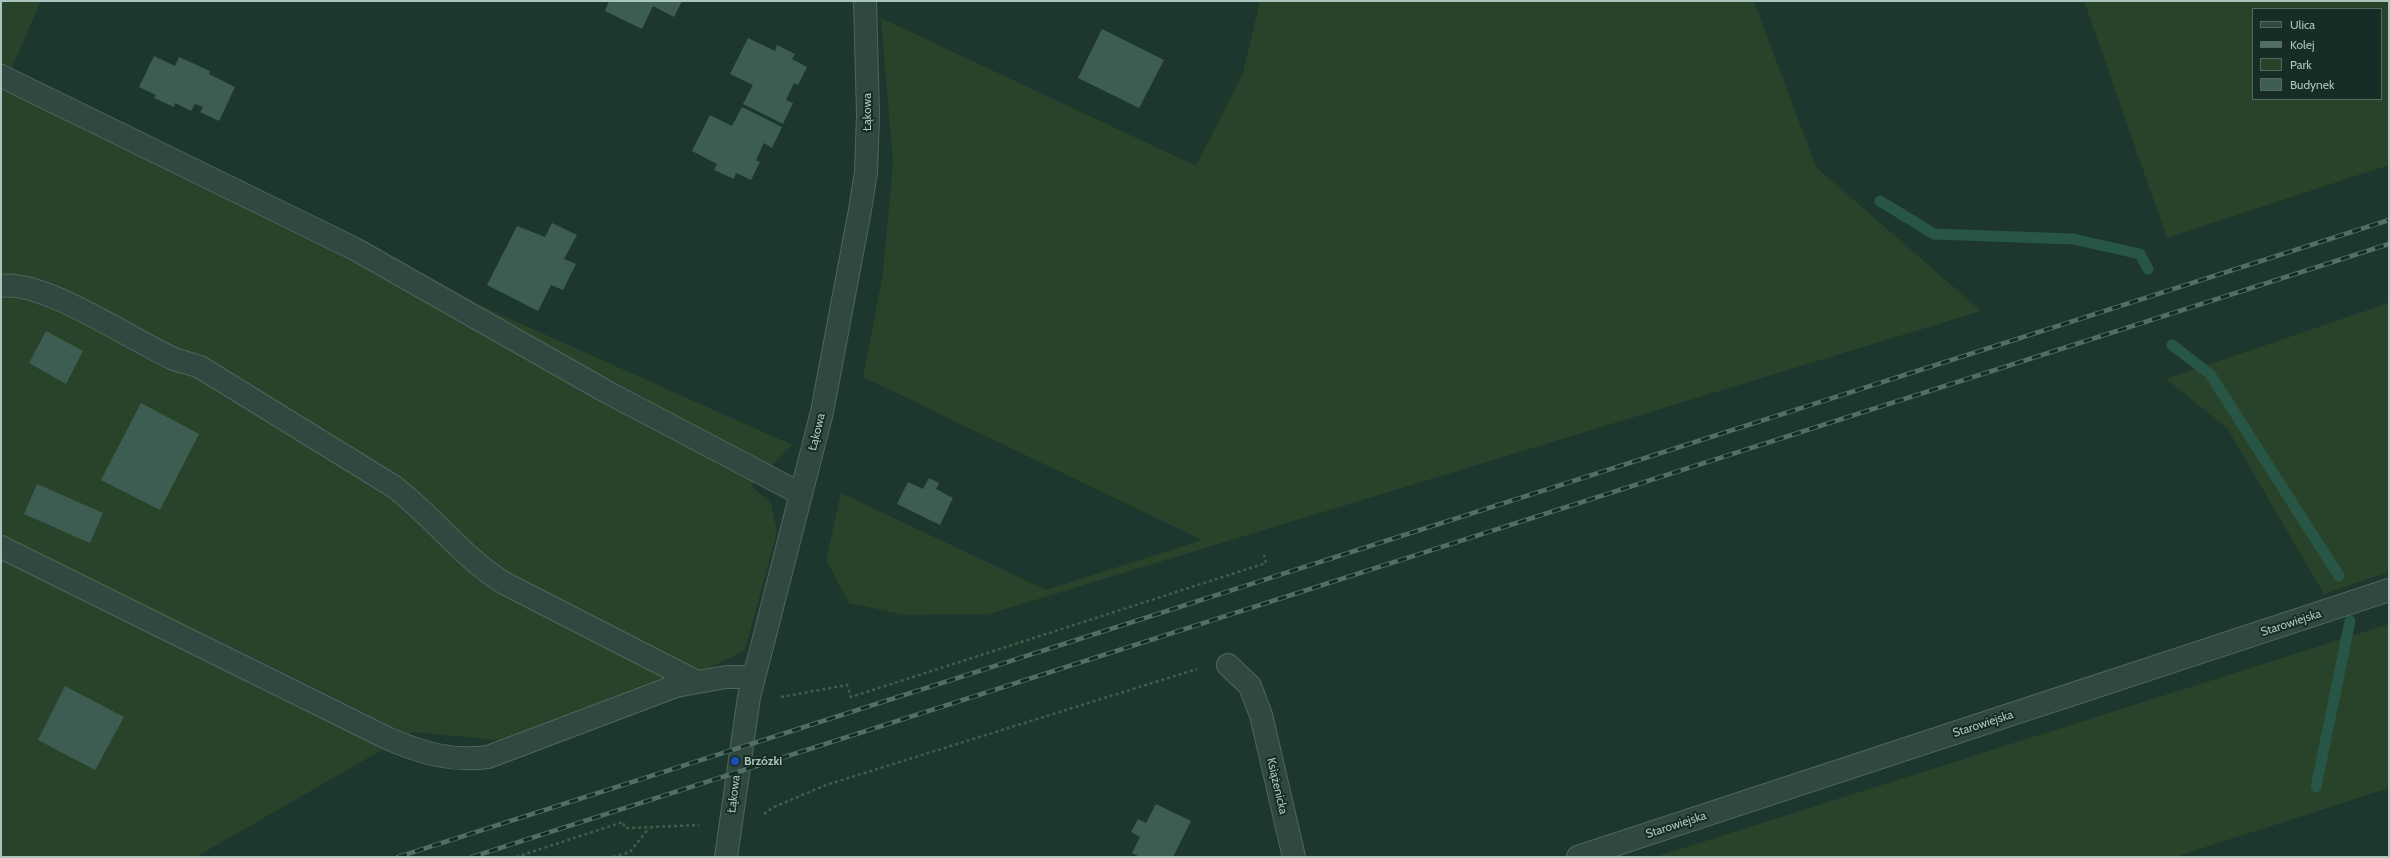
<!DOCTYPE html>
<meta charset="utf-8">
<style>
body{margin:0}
#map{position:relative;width:2390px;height:858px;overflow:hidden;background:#1d372e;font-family:Cabin,sans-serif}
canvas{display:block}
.frame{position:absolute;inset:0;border:2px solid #aac5bd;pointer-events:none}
.legend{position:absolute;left:2252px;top:8px;width:130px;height:92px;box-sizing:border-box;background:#172c25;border:1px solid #526962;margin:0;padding:5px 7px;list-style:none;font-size:12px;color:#aac5bd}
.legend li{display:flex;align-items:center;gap:8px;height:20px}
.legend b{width:20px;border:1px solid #526962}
</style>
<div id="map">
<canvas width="2390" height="858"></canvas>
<div class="frame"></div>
<ul class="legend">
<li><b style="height:5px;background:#314840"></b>Ulica</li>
<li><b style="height:5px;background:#526f66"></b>Kolej</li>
<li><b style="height:11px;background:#29422a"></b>Park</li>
<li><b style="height:11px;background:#3e5d52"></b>Budynek</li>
</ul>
</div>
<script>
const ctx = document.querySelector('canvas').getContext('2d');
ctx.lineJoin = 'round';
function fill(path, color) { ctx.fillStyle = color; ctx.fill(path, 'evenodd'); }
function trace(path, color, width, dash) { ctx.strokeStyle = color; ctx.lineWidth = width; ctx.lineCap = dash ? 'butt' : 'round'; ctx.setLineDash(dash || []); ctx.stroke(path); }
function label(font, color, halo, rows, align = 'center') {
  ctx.font = font + ' Cabin,sans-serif'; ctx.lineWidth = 4; ctx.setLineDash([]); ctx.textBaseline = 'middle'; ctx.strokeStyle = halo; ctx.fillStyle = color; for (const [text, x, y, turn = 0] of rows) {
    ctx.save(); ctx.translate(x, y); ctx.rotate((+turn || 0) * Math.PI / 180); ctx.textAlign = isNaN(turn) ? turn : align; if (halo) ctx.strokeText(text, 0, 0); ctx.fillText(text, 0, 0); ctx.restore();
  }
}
fill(new Path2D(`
 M1,1H41L5,83L497,313L792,445L751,486L771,503L777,532L745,650L716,665L507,741L413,732L196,857H1Z
 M1260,1H1754L1816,167L1981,311L989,614L905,615L849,603L826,560L841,493L1046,590L1202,540L863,377L883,273L893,163L881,18L1196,166L1243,73Z
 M2084,1H2389V165L2167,238ZM2253,9H2381V99H2253Z
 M2389,303V572L2324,594L2227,428L2166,379Z
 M2389,624V788L2175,857H1655Z`), '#29422a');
trace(new Path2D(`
 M1880,201L1934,234L2073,239L2140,254L2148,269
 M2172,345L2210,374L2339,576
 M2316,787L2350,621`), '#275546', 11);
fill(new Path2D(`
 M609,1H682L674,17L653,6L642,29L605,11Z
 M1102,29L1164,60L1139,108L1078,78Z
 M748,38L775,51L777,45L795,54L792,59L807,67L798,85L794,83L786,100L793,103L783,124L743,104L753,85L730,74Z
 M154,56L175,66L179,57L210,71L209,74L235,87L219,121L200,112L203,107L195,104L191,111L175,103L174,107L154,98L156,95L139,87Z
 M742,107L782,127L772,148L764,143L756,160L760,162L751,180L736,173L734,179L714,170L717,164L692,151L710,115L732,126Z
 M552,223L577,235L564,259L576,264L563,290L551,285L538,311L487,285L517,226L545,237Z
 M46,331L83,351L66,384L29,363Z
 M141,403L199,434L160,510L101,480Z
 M929,478L939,483L936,489L953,498L940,525L897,504L908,482L923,489Z
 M37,484L103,513L90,543L24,514Z
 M65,686L124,717L95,770L38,740Z
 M1156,804L1191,821L1173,857H1140L1132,853L1140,837L1131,832L1138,819L1146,823Z`), '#3e5d52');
const minor = new Path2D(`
 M1,76L355,249L607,392L801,494
 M1,286C43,279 133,341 174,359C182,362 192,364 200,367L393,486C433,516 461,556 504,583L697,682
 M1,547L389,739C422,753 452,762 488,757L676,686L726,677H754
 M1228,665L1250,686L1261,715L1294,857
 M726,857L749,697L822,412L860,210L866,172L868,115L865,1
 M1578,857L2389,590`);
trace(minor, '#4e665e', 24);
trace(new Path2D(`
 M781,697L847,685L851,697L1266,563L1264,555
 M764,814L774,807L826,785L1197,669
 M516,857L623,822L625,828H630L699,825
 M613,857L630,852L649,828`), '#435d49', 2.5, [3, 3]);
trace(minor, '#314840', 22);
const rail = new Path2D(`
 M398,857L2389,220
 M472,857L2389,244`);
trace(rail, '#526f66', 4.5);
trace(rail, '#172c25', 3, [9]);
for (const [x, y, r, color] of [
 [735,761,5,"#1a4fb4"]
]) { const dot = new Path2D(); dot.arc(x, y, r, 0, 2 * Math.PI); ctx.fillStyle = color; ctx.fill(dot); trace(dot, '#172c25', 1.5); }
label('12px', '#aac5bd', '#172c25', [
 ["Łąkowa",867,112,-90],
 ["Łąkowa",817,432,-76],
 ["Starowiejska",2291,623,-18],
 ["Starowiejska",1983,724,-18],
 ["Książenicka",1277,786,77],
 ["Łąkowa",734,794,-83],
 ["Starowiejska",1676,825,-18]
]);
label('bold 12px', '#aac5bd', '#172c25', [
 ["Brzózki",744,761]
], 'left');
</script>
